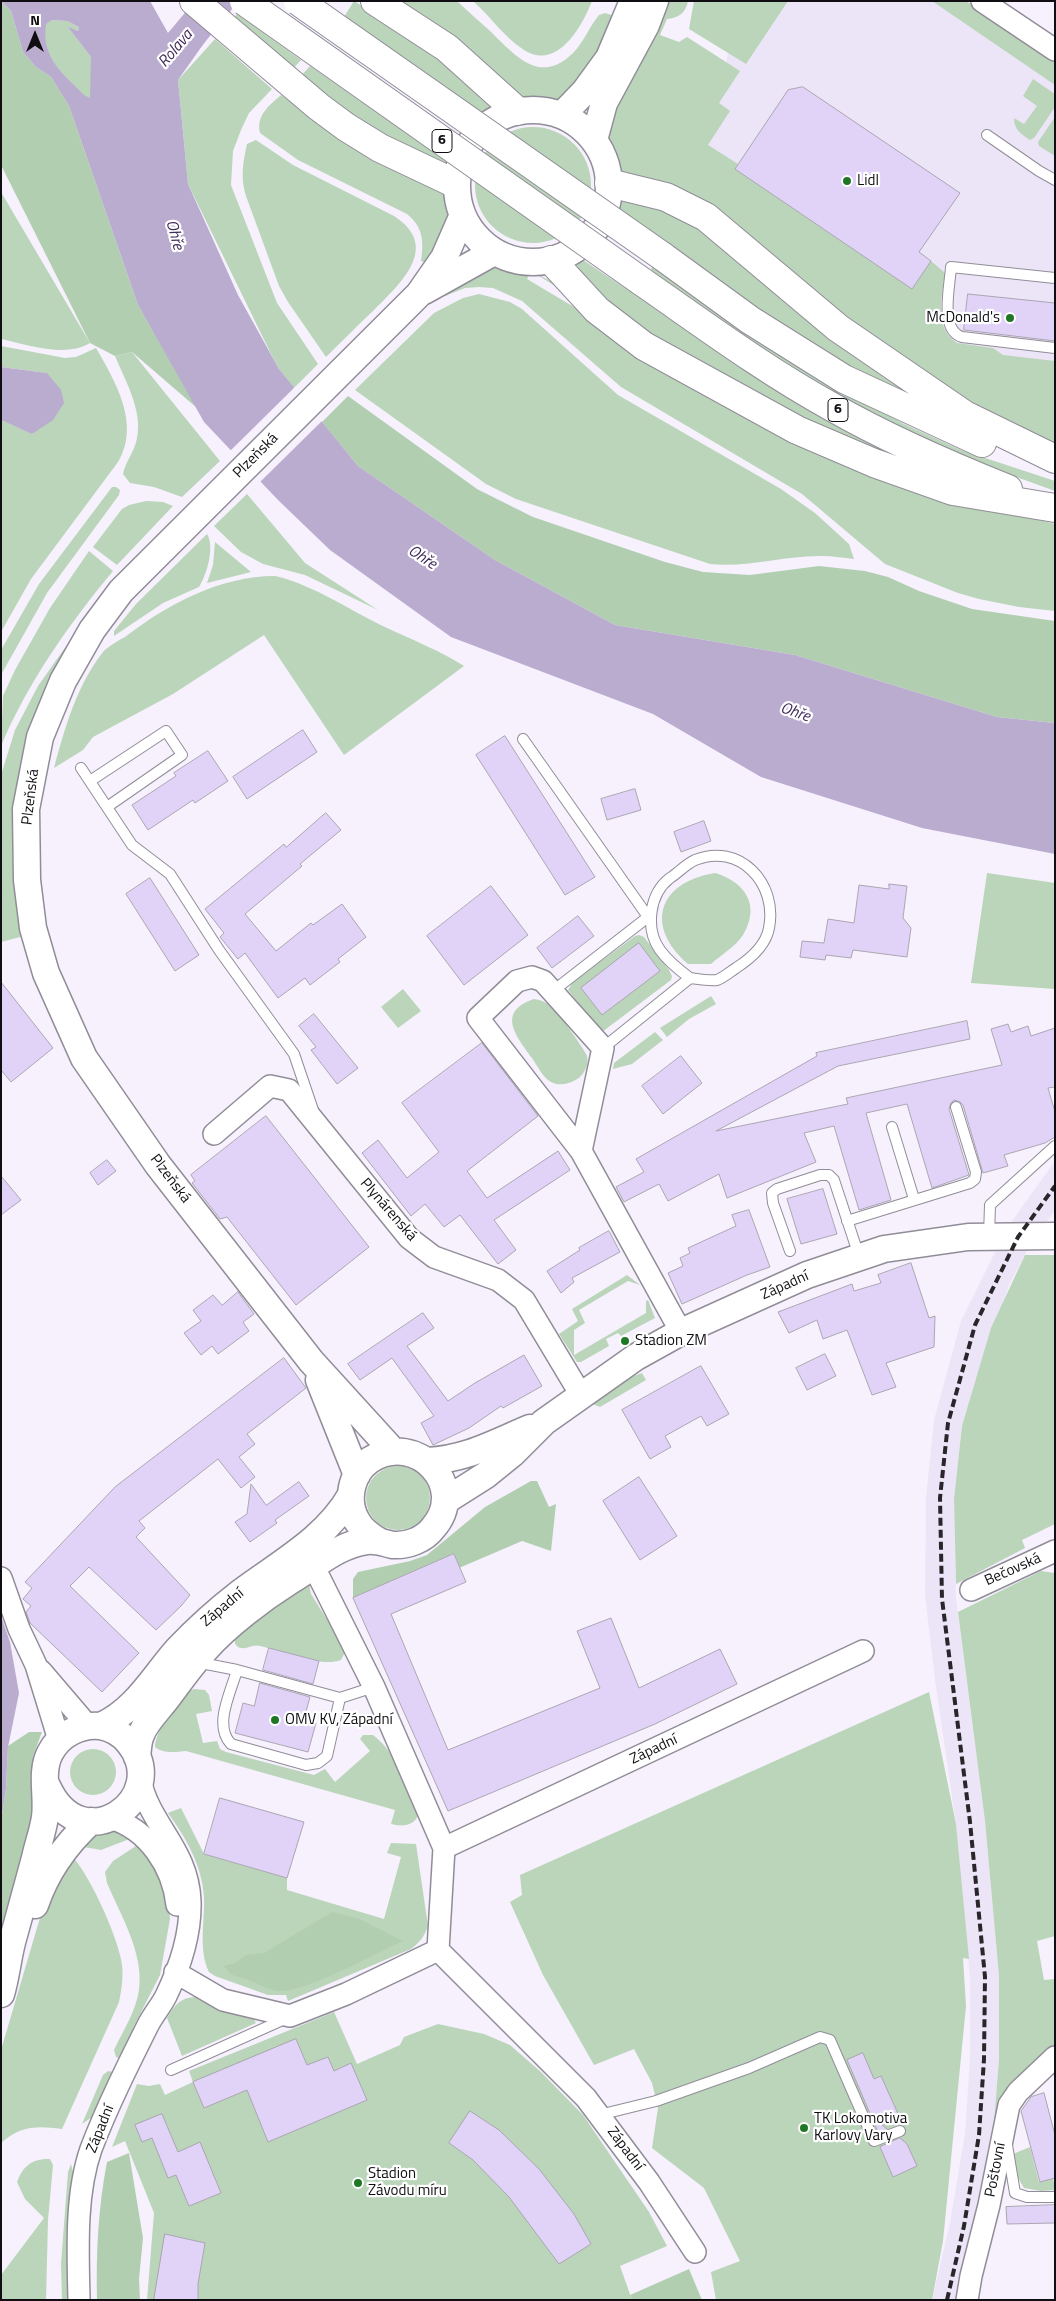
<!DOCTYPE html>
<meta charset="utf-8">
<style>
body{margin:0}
#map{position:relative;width:1056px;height:2301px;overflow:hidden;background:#f6f1fd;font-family:"Titillium Web",sans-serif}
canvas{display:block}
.frame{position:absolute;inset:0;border:2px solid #100e12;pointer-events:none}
.north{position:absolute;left:10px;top:10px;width:50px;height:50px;-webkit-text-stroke:4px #fff;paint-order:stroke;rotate:0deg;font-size:14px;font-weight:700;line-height:20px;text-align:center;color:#100e12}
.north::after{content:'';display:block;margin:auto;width:18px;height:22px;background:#100e12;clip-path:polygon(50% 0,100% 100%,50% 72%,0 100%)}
</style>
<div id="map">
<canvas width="1056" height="2301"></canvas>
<div class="frame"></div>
<div class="north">N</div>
</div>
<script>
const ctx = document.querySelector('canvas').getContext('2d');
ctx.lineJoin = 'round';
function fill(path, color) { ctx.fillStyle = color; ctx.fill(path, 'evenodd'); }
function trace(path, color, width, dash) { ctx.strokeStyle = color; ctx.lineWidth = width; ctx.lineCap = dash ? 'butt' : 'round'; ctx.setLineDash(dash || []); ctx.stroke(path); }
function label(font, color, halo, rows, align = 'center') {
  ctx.font = font + ' "Titillium Web",sans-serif'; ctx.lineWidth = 4.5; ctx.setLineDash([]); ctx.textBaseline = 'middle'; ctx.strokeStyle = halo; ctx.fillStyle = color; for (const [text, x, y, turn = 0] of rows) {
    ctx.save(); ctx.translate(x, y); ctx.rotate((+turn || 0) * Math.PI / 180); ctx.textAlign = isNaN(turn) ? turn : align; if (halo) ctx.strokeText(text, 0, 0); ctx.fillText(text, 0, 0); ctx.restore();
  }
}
fill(new Path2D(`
 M737,1H952L1055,67V406L950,346L699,166L719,103Z
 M1055,1161V1210L1030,1245L1009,1285L962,1426L954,1499L956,1598L985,1821L999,1976V2059L993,2136L962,2300H932L950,2223L965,2133L970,2058V1978L956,1824L935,1680L925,1595L926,1497L934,1420L961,1321L1007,1228Z`), '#ece5f8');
fill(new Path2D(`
 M354,1L432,49L493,106L491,110L483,114L344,17Z
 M395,1H457C467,11 478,20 489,30C513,53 539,87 573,53C584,42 589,27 599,15L605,13L618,17C605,40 586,87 562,99C548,106 528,98 514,93Z
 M473,1H592C582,27 557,71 524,50C505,38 490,16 473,1Z
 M664,1H688C686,13 678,18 667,19L660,35L679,42L687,37L740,71L719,103L730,111L708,145L738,164L735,169L912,289L931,261L945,273C942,298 933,327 957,343L993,348L1003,355L1055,361V448L1001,426L623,175L616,167L605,130Z
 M694,1H788L746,64L689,29Z
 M932,1H966L1055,60V85Z
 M237,14L301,60L292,70L233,19Z
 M52,20L67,21L79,27L78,31L67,26L91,57V99L84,96C63,73 41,58 45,24Z
 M215,39L272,89L249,113L241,130L233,151L231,185L277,303L318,364L294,388L279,369L272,356L188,184L178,80Z
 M310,66L449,163L447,166L385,142L300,77Z
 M1033,79L1055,94V107L1034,138L1030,140C1021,134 1014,130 1014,118L1024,124L1037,106L1023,96Z
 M281,95L312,117L443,191L448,200L452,225L427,263L421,261C424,241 423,227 407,214L298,160L260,133C256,115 269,106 281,95Z
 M1055,117V156L1039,146L1038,142Z
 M475 185a58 58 0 1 1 116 0a58 58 0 1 1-116 0Z
 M256,140L293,165L394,216C442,247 400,284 373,311C357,326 342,341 326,357L288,302L279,286L246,196C240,178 243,162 247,144Z
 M1,192L90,343C65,358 29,345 1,339Z
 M619,200L656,207L712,233L943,412L893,393L768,317L616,208Z
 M580,258L712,346L912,462V464L806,419L628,322L587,282L574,261Z
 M495,265C525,271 544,272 568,294L531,271L527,279L594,319L616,338L1009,512L1055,524V611L1019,607L979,599L958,593L885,564L802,494L621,387L522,301L493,288L479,287L465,288L445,296L442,293Z
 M653,266L862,401L904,424L961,450L1055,481V491L934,447L816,384L649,272Z
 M479,294L510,302L522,309L618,395L781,489L815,513L849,544L854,559C844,558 833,556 823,556C785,555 748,568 710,564L516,499L486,484L355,390L434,313L463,298Z
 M1,346L65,358L76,357L96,348C115,381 141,424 118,462L31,579L1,632V420L33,434L47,373L1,367Z
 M132,352L220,461L182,497L154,487L130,483L123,474C125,462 135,451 137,438C143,411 125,380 115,356Z
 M112,487H116L120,490L119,495L47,593L1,675V650L39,584Z
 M247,494L305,563L378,610L305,575L263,564L241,552L214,526Z
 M146,501L163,502L173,506L117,565L93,547L122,509L129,505Z
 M207,534C215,547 207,574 199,587L163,603L114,636V631L136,604Z
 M215,542L251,572L207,583L213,565Z
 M89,551L113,571C69,624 28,682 1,746L3,696L15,670L50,608Z
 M275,576C314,585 349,610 385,627C412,640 439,650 464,666L344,755L264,635L173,694L93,737L83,750L54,768C65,727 77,685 103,652C106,648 119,640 125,637C168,604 220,576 275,576Z
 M76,632L51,677L41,700L31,732L15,814L13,859L24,936L1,942V775L15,730L38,686Z
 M715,873C745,882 761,905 743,935C736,946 721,955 711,964H688C644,926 658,882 715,873Z
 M987,873L1055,883V989L971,983Z
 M639,935L644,937L669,970L672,976L671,980L602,1032L568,990L573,982L635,936Z
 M403,989L421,1011L398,1028L381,1007Z
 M711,996L716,1004L689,1019L667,1037L660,1028Z
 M534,999C542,1000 548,1003 554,1009C559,1014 585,1050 587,1056C589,1064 585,1072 580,1077C573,1083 560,1087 551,1082C543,1078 537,1065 532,1058C516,1036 496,1012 534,999Z
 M655,1032L663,1040L632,1064L613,1069L614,1063Z
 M1025,1255H1055V1524L1022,1540L1025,1548L956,1584L954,1499L962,1426L991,1328Z
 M627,1275L640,1285L628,1281L579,1310L585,1323L574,1330V1355L646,1313V1301L648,1300L655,1318L621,1336L618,1333L606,1339L609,1346L581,1362H577L559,1334L578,1321L572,1309Z
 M642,1373L646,1380L600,1407L587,1402L613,1384Z
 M366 1498a32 32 0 1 1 64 0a32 32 0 1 1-64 0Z
 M1041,1571L1055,1573V1936L1037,1941L1044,1980L1055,1979V2051L993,2136L999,2059V1976L985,1821L958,1612Z
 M309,1583L311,1594L346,1650L341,1660C321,1668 281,1651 260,1646C250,1643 243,1654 235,1644V1634Z
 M194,1689L205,1690L209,1695L212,1711L196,1714L203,1743L217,1741L220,1749L226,1752L314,1775L325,1769L335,1782L370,1751L360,1739L363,1735H373C398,1755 407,1783 419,1812C416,1826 403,1827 391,1824L395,1810L186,1751C176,1752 163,1754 155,1747C155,1734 173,1703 183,1694C186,1692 191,1691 194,1689Z
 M929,1692L956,1824L969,1959L963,1958L966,2006L943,2241L932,2300H716L711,2272L740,2261L704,2188L652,2148L658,2108L652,2083L634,2049L594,2065L543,1975L510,1902L522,1895L520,1875Z
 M70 1772a23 23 0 1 1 46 0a23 23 0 1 1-46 0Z
 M181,1808L204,1854L287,1878V1890L384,1919L401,1857L387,1853L391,1843L416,1844L428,1926C424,1937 420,1942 411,1949L288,2001L286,1995H268L215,1976L209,1972C198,1949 205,1922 204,1897C202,1865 186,1838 168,1813Z
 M107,1830H118L132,1838L101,1850L78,1846L91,1835Z
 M139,1844L154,1861L168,1899L170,1919L160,1975L134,2026L121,2059L116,2057L114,2050C123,2031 136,2011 139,1990C144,1953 121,1916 107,1883L105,1872L113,1861Z
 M70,1854C89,1873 115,1931 121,1959C124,1972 122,1988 119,2002L62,2129C37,2126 22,2125 1,2143V2050L42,1911Z
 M198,1997L252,2016L256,2023L182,2056L167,2018C175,2004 181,1997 198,1997Z
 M334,2012L357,2064L400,2045L404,2037L438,2024L484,2034L510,2045L541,2072L583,2115L649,2212L667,2246L620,2266L632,2300H147L154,2213L125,2141L112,2147L137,2084L149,2086L160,2084L165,2095L193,2082L189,2071Z
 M108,2071L114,2072L92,2117L82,2124L103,2075Z
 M1030,2147L1039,2182L1053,2178L1055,2190L1041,2191L1024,2188L1017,2176L1013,2154Z
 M45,2159H50L53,2165L48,2220L46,2300H1V2275L44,2218L25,2199L17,2182C22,2168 30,2160 45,2159Z
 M71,2164L74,2176L68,2300H62L61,2264L68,2172Z`), '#bad5b9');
fill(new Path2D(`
 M1,1L11,11L23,52L36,67L51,77L69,106L138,305L197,408L132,352L115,356L90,343L1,165Z
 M348,396L477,489L533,517L665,562L703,572L750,575L819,566L865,571L888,577L919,591L972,609L1055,621V723L997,717L795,655L615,625L495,560L358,466L322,422Z
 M531,1481H537L549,1507L556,1504L551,1551L522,1541L459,1568L453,1554L353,1598V1579L358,1572L410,1561L427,1555L485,1507Z
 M29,1732H42L33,1756L31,1772V1783L37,1806L1,1944V1821L6,1789L8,1746Z
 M332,1912L357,1918L403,1941C377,1953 307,1991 282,1991C268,1991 258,1983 246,1979C233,1975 232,1977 224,1966L235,1963L246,1955L264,1953Z
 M129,2153L143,2238L139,2279L140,2300H97C96,2254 98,2208 107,2162Z
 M689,2269L702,2300H632L630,2295Z`), '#b2ceb1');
fill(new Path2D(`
 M1,1H150L168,33L186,18L207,39L178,80L188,184L238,295L279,369L358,466L495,560L615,625L795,655L997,717L1055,723V854L922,828L761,777L653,714L451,637L330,550L278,500L204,422L138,305L69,106L51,77L36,67L23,52L11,11ZM52,20L67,21L79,27L78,31L67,26L91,57L90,98L84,95C63,73 41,58 46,24Z
 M1,367L47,373L61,390L64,403L53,420L32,434L1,420Z
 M1,1616L10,1642L19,1693L8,1747L6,1789L1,1821Z`), '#baaccf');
fill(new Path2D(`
 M296,386L323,420L259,483L229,452Z`), '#f6f1fd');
trace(new Path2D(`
 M166,62L217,1`), '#baaccf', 34);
const building = new Path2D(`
 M803,87L960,193L919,252L931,261L912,289L735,169L788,90Z
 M968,294L1055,303V341L964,330Z
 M303,730L317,752L247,799L233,777Z
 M505,736L595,877L565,895L476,755Z
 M208,751L228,781L195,803L193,800L148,830L132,805L176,776L174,773Z
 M635,789L641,810L607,820L601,799Z
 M326,813L341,830L300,864L302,866L245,914L276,951L311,923L313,925L342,904L366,937L338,959L340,962L310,985L305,978L278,998L245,953L238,959L220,937L224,933L205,909L284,844L286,847Z
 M704,821L711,841L681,852L674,832Z
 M150,878L199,955L175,971L126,894Z
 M889,884L907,886L903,918L911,928L907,957L853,950L851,958L826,955L825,960L800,957L802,941L824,943L828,919L854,923L859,885L889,889Z
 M491,886L528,935L464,985L427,936Z
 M578,916L594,936L552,968L537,948Z
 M639,943L660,971L602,1015L581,988Z
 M1,982L53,1048L11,1082L1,1070Z
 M314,1014L358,1068L337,1084L311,1050L316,1047L299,1026Z
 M967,1021L970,1039L838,1066L716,1131L848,1104L846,1098L1002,1065L991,1029L1008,1024L1011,1032L1028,1026L1031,1036L1055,1028V1087L1048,1088L1055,1112V1137L1045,1143L1004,1155L1008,1166L983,1173L963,1105L960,1102L954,1100L951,1103L949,1109L969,1175L932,1188L907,1104L866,1113L891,1200L859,1210L834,1126L804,1133L816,1162L727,1198L719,1174L668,1201L659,1184L624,1202L616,1187L644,1172L636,1159L817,1056L816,1053Z
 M482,1043L538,1116L467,1171L487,1198L558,1151L570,1170L494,1220L516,1250L498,1264L460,1215L444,1227L425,1204L411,1216L362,1153L378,1140L407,1178L439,1152L402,1103Z
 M681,1056L702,1083L663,1114L642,1086Z
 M266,1116L369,1247L296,1305L227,1217L220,1219L192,1183L195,1181L191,1175Z
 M107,1160L116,1171L98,1185L90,1173Z
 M1,1176L21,1200L1,1215Z
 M823,1189L837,1234L801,1244L787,1199Z
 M749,1210L770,1267L747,1275L682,1304L668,1273L683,1266L680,1258L690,1253L688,1248L736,1226L732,1215Z
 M609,1231L620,1252L572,1278L574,1282L561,1293L547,1271L580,1250L579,1248Z
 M911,1263L929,1318L935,1316L934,1347L886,1363L896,1387L872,1395L847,1330L823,1339L817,1320L789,1333L778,1312L852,1284L854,1291L881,1283L878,1275Z
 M238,1292L254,1314L243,1322L249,1331L218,1354L212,1346L201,1355L184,1333L201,1321L193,1310L213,1295L222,1305Z
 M423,1313L434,1328L407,1346L448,1401L475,1383L524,1355L542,1386L503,1408L501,1406L469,1428L433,1445L421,1423L434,1416L392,1358L360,1380L348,1364Z
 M825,1354L836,1376L807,1390L796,1368Z
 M284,1358L306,1388L247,1434L255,1444L239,1457L255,1477L241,1488L218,1459L139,1521L145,1528L136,1537L190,1595L181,1606L156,1630L89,1567L70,1586L139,1653L102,1692L30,1623L26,1612L31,1606L23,1599L32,1588L25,1582L115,1487Z
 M701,1366L729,1414L707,1426L701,1416L665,1436L671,1447L650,1459L622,1410Z
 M639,1477L677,1536L640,1560L603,1501Z
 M299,1482L309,1496L275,1520L277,1523L250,1542L235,1522L247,1514L251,1484L266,1505Z
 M454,1554L466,1582L391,1614L448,1750L600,1688L577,1631L611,1618L639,1688L720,1649L737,1684L655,1724L448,1811L353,1598Z
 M269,1648L319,1661L313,1684L263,1670Z
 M260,1683L310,1697L304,1719L316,1723L308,1752L235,1733L243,1703L254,1706Z
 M220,1798L304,1822L287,1878L204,1854Z
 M296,2039L307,2065L328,2057L334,2071L351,2063L367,2100L268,2142L247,2090L204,2108L193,2082Z
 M863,2053L874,2079L881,2076L900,2118L882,2125L887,2129L878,2132L847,2060Z
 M1044,2093L1055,2135V2178L1040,2182L1021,2111L1031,2097Z
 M470,2111L499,2130L539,2169L574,2214L591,2244L559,2264L509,2197L473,2160L449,2143Z
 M162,2114L178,2152L200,2142L221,2193L189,2206L176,2175L168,2178L152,2138L142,2142L135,2125Z
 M900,2138L907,2144L917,2166L893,2177L880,2147Z
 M1055,2205V2223L1007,2224L1006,2207Z
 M165,2234L205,2243L198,2284V2300H154Z`);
fill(building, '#e1d3f7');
trace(building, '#aba6b2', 1);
const service = new Path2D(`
 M987,135L1039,171L1055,180
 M1055,278L951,267C950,286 939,330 962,337L1055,348
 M523,739L651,921
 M81,768L132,845L170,874L219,950L294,1054L313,1110
 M90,781L166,731L182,755L107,807
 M553,991L648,917
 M603,1048L690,978C698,979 709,981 717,980C723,978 731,971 736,968C750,959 766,945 769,928C778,883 739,842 695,860C686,864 678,873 670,878C649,894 645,929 660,950C668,961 679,970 690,978
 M892,1127L914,1199
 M847,1221L970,1183L975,1179L976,1172L956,1107
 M989,1236L990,1205L1055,1146
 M790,1251L773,1203L772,1193L777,1189L820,1175H829L834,1180L859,1256
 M196,1662L237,1670L340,1698L374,1687
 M237,1670C231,1692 213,1725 231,1744L306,1765L318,1763L327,1756L340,1698
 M171,2070L287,2018
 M599,2115L656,2101L749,2068L820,2037L830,2040L874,2141L900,2131
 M1007,2145L1015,2193L1027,2197H1055`);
const minor = new Path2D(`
 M982,1L1055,50
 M214,1134L270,1086L289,1090L409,1238L434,1257L498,1280L524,1300L581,1395
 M581,1151L478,1018L517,981L532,977L543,981L603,1048L581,1151L681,1332
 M314,1567L374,1687L444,1848L438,1950L586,2098L649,2182L695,2252
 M1,1578L19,1629L36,1665L59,1740
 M971,1590L1055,1551
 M41,1671L88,1726
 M110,1818C148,1829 173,1867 177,1905
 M444,1848L863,1651
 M175,1972L223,2000L290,2016L346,1994L438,1950
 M79,2300C78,2251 75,2195 91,2149C107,2107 128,2065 148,2025C153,2015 161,2006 166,1996C180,1967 191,1933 190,1901C188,1848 149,1825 140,1779
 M967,2300L971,2276L989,2205L1009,2105L1018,2092L1055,2057`);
const tertiary = new Path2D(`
 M457 186a76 76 0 1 1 152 0a76 76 0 1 1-152 0Z
 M562,115L585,91L609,58L633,1
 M594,140L604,103L646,25L655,1
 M424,291L494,252
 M319,1380L357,1475
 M393,1451L311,1361L158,1165L84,1058L46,973L33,928L27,880L26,809L40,737L63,681L92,630L121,591L419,294L444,258L462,217
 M427,1461C467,1459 494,1443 530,1428
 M445,1501L486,1475L512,1454L544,1422L636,1357L681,1332L807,1275L884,1249L968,1237L1055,1236
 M101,1726C136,1710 153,1677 178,1649C197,1629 218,1610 240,1593C280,1563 326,1539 351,1495
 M137,1757C138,1750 138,1741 141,1735C145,1723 157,1711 165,1701C178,1684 190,1666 205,1650C226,1626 263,1598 290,1581C314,1567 339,1544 367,1541C376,1540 384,1543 393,1545C407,1546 424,1540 433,1528C469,1487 417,1430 370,1460C351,1473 345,1501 357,1521C362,1530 370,1536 379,1541
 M35,1905C46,1872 65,1845 91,1821
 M1,1994C7,1974 8,1954 14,1935C21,1909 28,1883 35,1858C38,1844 43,1831 45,1817C48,1797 40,1772 50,1753C59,1735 80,1724 100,1726C111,1728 122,1734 129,1743C173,1797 82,1864 47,1786`);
const trunk = new Path2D(`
 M194,1L319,107L346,127L380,148L456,184
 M375,1L447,48L517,111
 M609,183L666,197L706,217L838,328L965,415L1055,459
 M662,256L750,320L844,379L982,443
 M551,260L597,310L644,346L797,430L874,463L953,491L1055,508
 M641,281C703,324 765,370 832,407C888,439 948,465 1008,489`);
trace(service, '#918d98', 12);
trace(minor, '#918d98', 24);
trace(tertiary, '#918d98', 29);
trace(trunk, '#918d98', 30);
trace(service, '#fff', 10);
trace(minor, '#fff', 21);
trace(tertiary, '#fff', 26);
trace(trunk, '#fff', 28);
trace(new Path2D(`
 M947,2300L964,2226L979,2135L984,2059L985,1977L970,1822L942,1599L940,1498L948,1423L975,1325L1018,1237L1055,1186`), '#28262a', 4, [8, 4]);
const trunkBridge = new Path2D(`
 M244,1L641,281
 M298,1L662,256`);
trace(trunkBridge, '#918d98', 30, []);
trace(trunkBridge, '#fff', 28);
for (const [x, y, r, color] of [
 [847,181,5,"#1f7725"],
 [1010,318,5,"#1f7725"],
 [625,1341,5,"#1f7725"],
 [275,1720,5,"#1f7725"],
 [804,2128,5,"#1f7725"],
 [358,2183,5,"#1f7725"]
]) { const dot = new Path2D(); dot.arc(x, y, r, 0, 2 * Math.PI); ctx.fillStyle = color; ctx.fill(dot); trace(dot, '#fff', 2); }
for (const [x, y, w] of [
 [442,141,20],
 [838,410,20]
]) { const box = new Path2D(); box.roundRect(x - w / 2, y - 11.5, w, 23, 4); ctx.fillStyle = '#fff'; ctx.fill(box); trace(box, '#100e12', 1); }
label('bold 14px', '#100e12', null, [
 ["6",442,141],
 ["6",838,410]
]);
label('15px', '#100e12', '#fff', [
 ["Lidl",857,181],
 ["McDonald's",1000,318,"right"],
 ["Stadion ZM",635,1341],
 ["OMV KV, Západní",285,1720],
 ["TK Lokomotiva",814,2119],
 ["Karlovy Vary",814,2136],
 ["Stadion",368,2174],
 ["Závodu míru",368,2191]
], 'left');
label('15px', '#100e12', '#fff', [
 ["Plzeňská",256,456,-45],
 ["Plzeňská",31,797,-83],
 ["Plzeňská",170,1179,53],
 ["Plynárenská",388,1210,49],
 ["Západní",785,1286,-24],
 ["Bečovská",1013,1570,-24],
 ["Západní",223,1608,-40],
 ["Západní",654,1750,-25],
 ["Západní",101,2129,-68],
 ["Západní",625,2149,53],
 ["Poštovní",996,2170,-79]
]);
label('italic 16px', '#412c5a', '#fff', [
 ["Rolava",176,49,-50],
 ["Ohře",174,235,75],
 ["Ohře",422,558,33],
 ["Ohře",795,713,19]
]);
</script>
